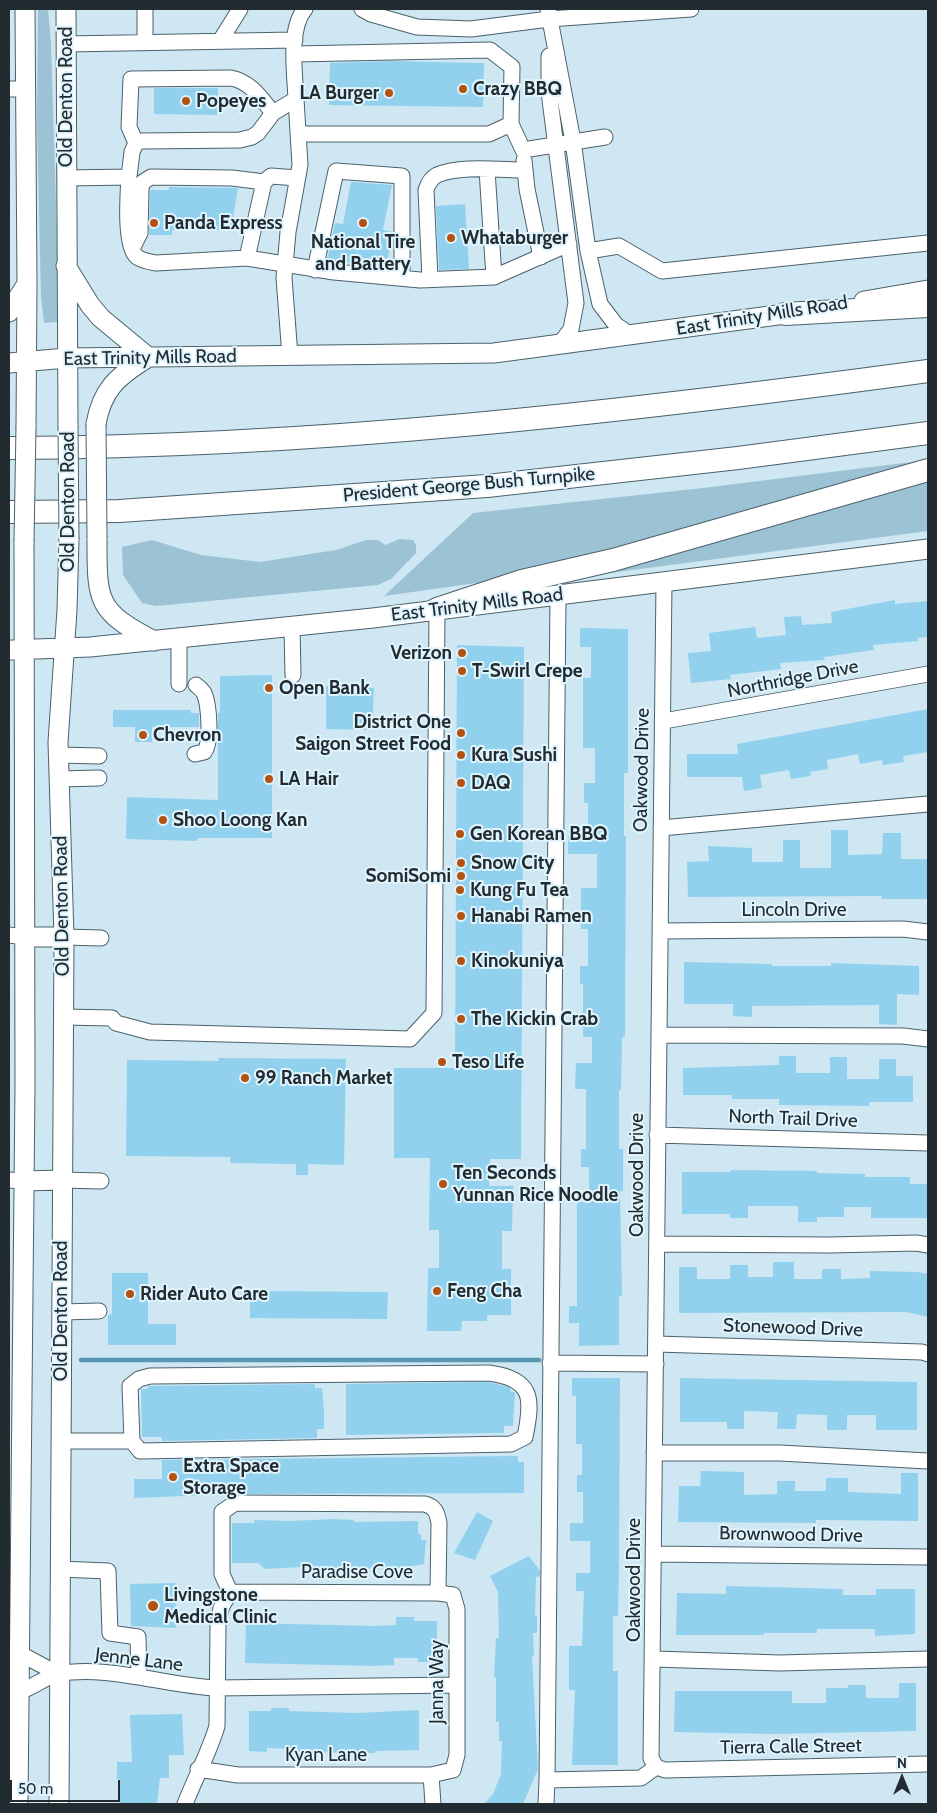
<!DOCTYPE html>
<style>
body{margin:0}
#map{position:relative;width:937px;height:1813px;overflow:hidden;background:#cee7f3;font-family:Cabin,sans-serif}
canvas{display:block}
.frame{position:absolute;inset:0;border:10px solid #222b30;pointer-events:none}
.north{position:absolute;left:877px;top:1753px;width:50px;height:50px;-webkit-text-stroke:4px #dff4fd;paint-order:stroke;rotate:0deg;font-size:14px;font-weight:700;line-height:20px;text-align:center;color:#222b30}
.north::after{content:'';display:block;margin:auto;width:18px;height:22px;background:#222b30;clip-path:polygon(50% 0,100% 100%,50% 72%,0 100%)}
.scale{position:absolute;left:10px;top:1780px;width:110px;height:22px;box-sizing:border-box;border:2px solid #222b30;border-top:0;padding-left:6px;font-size:15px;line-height:18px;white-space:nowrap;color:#222b30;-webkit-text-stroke:4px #dff4fd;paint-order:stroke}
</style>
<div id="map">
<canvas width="937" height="1813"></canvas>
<div class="frame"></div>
<div class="north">N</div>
<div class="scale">50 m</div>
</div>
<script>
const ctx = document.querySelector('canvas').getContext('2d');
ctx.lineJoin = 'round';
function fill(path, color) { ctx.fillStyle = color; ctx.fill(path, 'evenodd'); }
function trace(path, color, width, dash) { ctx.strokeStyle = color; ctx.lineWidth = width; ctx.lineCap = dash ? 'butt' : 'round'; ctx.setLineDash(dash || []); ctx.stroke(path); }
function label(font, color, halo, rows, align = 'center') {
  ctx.font = font + ' Cabin,sans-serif'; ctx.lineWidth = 4; ctx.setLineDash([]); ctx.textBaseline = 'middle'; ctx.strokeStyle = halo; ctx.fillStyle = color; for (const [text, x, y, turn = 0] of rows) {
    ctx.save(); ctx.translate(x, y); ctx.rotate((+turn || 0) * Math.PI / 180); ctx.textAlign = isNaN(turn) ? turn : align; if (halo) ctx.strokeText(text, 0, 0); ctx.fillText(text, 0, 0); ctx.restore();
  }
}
fill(new Path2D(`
 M38,9H48L51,44L59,299L57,322L44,323L41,297L37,122Z
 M928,460L603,556L491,581L384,596L473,513L703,488Z
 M928,480V531L572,578Z
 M400,539L413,540L416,545V553L391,579L378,585L156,606L142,603L123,575L122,547L152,540L201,555L260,562L336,550L366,540H378L385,545Z`), '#9cc3d4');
trace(new Path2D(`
 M81,1360H539`), '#5997b2', 4.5);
fill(new Path2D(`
 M389,61L484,63L483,107L329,105L330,63Z
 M154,88H218L217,115L154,114Z
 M351,182L392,185L383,230L393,232L386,267L327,260L335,223L343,224Z
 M169,187L238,188L231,230H172V235H149L150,190H169Z
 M465,204L469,269L439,270L436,206Z
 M895,600V604L928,601V637L918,638V641L873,645L874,650L824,657L825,660L780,663L781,669L730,675L731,679L691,683L688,653L711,651L709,633L755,627L757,638L786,635L784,617L801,616L802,625L832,623L831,612Z
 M580,628L628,629V773H624V836H626L625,1037H622L621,1090H619V1149H623V1191H620L622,1296H619V1345L579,1346V1323H569V1306H577V1201H589V1167H581V1149H586V1089H575L576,1063H592V1037H583V984H580V966H588V929H581V888H597V854H568V835H588V803H584V783H595V748H583V678H591V647H580Z
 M457,645L524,647L521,1159H490L489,1186H513L512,1231H502V1269H511V1315H487V1321H462L461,1331H427L428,1268H439V1230H429L430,1158H394V1068H455Z
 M272,675V838H198L197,841L126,839L127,797L218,800V713H220V676Z
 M326,686L374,688L372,730L326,729Z
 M928,709V752L903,756L904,762L883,765L882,760L860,764L858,754L827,760L828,769L810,772L811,776L791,779L789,770L760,775L762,788L744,791L742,777H687V754H738L737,744Z
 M113,710H191V713H199V727H152V742H135V727H113Z
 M831,830H848V855L882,854L883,833H901V859H928V899H882V896L688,897L687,862L709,861L708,846L752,848V862H783V840H800V868H831Z
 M684,962L772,964V966H831V963L919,966V995L897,994V1025L879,1024V1005L752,1006V1017L733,1016V1004H684Z
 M779,1056H796V1073H830V1057H847V1079H879V1059H896V1076H913V1102H869V1106L779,1105V1099H732V1095H683V1068L779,1065Z
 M218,1058L346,1059L344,1165L308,1164V1175H296V1164L230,1163V1157L126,1156L127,1060L219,1061Z
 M731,1170L817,1171V1173L865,1174V1177H910V1184H928V1218H871V1207H844V1217H817V1222H798V1206H748V1218H730V1214H682V1172H730Z
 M773,1262H794V1279H822V1269H841V1279L870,1278V1271L918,1272L928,1274V1317L906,1312L679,1313V1267H697V1279H730V1265H748V1277H773Z
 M112,1273H148V1324H176V1345H108V1315L112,1314Z
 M250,1291L388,1292L387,1319L250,1318Z
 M572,1378H620L619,1567L618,1616H613V1671H618V1765H572L575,1690H569V1646H582L584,1591H576V1573H590V1541H570V1523H583V1492H577V1475H582V1444H576V1396H572Z
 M680,1378L917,1382V1430H876V1415H847V1430H827V1415L797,1414L796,1429H777L778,1412L744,1411V1429H727V1422H680Z
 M488,1382L501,1385L510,1388L511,1392H515L513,1426H504V1433L346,1435V1384Z
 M315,1384V1388H322L324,1412V1429H317V1438L162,1441V1437H142L141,1389H148V1386Z
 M518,1456V1462H524V1493L235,1494L134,1498V1479H162V1460Z
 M701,1471L744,1472V1495L777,1494V1481H795V1491H826V1478H848V1492L901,1494V1473H918V1521L816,1520V1523L678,1522L679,1486H700Z
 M477,1512L493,1521L475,1560L454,1553Z
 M334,1519L354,1520V1522L418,1521V1534H421V1540H426L424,1564L402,1568L318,1569V1566L265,1569L258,1563H232V1523H254V1520L291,1521Z
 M529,1556L540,1571V1576L536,1577L535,1615L537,1616V1633H533L534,1656H532L538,1769L523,1804H484L493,1794L501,1774L502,1741H499V1722H496V1677H494L496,1638H499L498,1592L490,1576Z
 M175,1583L176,1628L131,1626L130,1584Z
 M726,1586L843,1589V1595H876V1589H915V1634L875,1636V1629H817V1633H764V1635H676L677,1593L726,1594Z
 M396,1617H414V1621H437V1662H418V1658H394V1665L373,1666L245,1663L246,1623L376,1626L396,1625Z
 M899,1683H916V1731L774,1734L674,1732L675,1691H792V1703H826V1688H848V1685H866V1698H899Z
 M271,1708H289V1711L357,1713L419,1710V1750L375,1751V1753L293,1752V1749L267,1748V1752L249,1751V1711H271Z
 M182,1714L184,1755H169V1778H160L157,1804H119L120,1779H117V1762H132L130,1715Z`), '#91d1ed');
const minor = new Path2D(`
 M362,9L371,14L417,27L471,29L549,19L691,9
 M548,9L573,141L588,251L600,304L616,325L632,336
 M220,41L240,9
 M145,42V9
 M66,44L295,40
 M295,54L490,50L512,67L511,124L523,150L605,137
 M549,56V92L576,303L571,329L559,345
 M9,89H26
 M298,134H489L511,124
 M136,143L129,127L131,79L231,78C251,82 261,98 273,113
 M524,160L527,189L541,257
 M487,170L494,277
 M129,177C128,194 124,247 137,257C143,261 150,262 156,263L247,258L334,272L420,280L494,277L569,244
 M66,178L129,177L132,152L136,143L142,141L240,140L252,137L258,133L273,113L296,99C295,73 288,29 305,9
 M132,249L140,233L141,188L143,182L151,177L232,178L264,182
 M588,251L619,246L662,271L928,243
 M247,258L264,182L271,176L297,178
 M315,270L336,171L402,176V278
 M430,279L426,190C428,184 431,178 437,175C459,165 501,170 525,170
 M290,356L284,278L288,232L300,165L296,99
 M558,595L547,1780L641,1778L656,1767
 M292,627L293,675
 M179,639V684
 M664,721L928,674
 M195,754L204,752C212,743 209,704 204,693C202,690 199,687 196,685
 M59,755L99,756
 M59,779L99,778
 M661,828L928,804
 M660,931L903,929L928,932
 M9,935L26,937
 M64,937L101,938
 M63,1017L112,1018L116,1023L150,1032L410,1039L434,1013L437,609
 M659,1035L903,1036L928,1039
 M657,1135L928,1143
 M9,1180L23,1181
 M62,1180L101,1181
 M657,1244L830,1245L916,1243L928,1245
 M62,1312L99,1311
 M656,1344L922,1352L928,1354
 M550,1363L656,1364
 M60,1441H132L140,1451L511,1444L525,1437C533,1398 533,1379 489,1373L150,1376L139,1379L130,1386L132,1441
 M654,1453H780L928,1461
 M654,1554L928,1557
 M59,1569L108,1571L110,1633L138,1637L139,1677
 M230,1592L222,1574V1512L235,1503L425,1504C435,1507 437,1512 439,1523L438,1593
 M9,1653H19L58,1674
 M654,1659L780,1663L928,1659
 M9,1693C28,1693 41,1678 58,1674C104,1664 168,1686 216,1688L457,1685
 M656,1767L651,1758L664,582
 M656,1767L665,1770L928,1764
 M198,1769L238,1775H431L453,1770L457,1755V1609L453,1595L438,1593L230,1592
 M431,1775L433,1804
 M185,1804C195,1778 209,1753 217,1726L218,1625L221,1608L230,1592
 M546,1804L547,1780`);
const major = new Path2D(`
 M25,9L27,284L26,427
 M66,9L68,426
 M66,266L90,305L101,318L148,357
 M864,301L928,290
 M9,312L27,284
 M9,363L67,358L494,353L800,312
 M96,424C102,389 118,376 147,358
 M97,538C97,601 96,611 154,641
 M9,650L90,647L373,618L928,549
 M26,937H64
 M23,1181L62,1180
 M18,1804L25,1085L24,542
 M59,1804L64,937L58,742L67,610L69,539`);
const highway = new Path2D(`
 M785,314L928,306
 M9,448C316,447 624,412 928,371
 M9,512L119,511L487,486L738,458L928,433
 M437,609L522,581L613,560L928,470`);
trace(minor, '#4b616b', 17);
trace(major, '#4b616b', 21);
trace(highway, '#4b616b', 24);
trace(minor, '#fff', 15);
trace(major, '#fff', 19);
trace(highway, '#fff', 22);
const majorBridge = new Path2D(`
 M96,424L97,538
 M68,426L69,539
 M24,542L26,427`);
trace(majorBridge, '#4b616b', 21, []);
trace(majorBridge, '#fff', 19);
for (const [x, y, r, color] of [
 [463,89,5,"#b25110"],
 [389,93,5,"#b25110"],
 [186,101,5,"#b25110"],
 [154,223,5,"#b25110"],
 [363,223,5,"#b25110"],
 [451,238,5,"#b25110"],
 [462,653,5,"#b25110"],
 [462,671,5,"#b25110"],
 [269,688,5,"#b25110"],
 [461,733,5,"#b25110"],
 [143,735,5,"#b25110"],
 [461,755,5,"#b25110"],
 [269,779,5,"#b25110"],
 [461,783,5,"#b25110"],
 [163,820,5,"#b25110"],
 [460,834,5,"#b25110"],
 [461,863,5,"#b25110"],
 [461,876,5,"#b25110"],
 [460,890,5,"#b25110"],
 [461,916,5,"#b25110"],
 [461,961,5,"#b25110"],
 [461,1019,5,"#b25110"],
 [442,1062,5,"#b25110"],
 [245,1078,5,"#b25110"],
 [443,1184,5,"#b25110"],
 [437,1291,5,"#b25110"],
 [130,1294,5,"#b25110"],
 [173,1477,5,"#b25110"],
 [153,1606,6,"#b25110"]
]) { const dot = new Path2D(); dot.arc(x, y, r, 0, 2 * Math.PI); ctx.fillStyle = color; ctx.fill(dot); trace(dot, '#dff4fd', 2); }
label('bold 19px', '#222b30', '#dff4fd', [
 ["Crazy BBQ",473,89],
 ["LA Burger",379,93,"right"],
 ["Popeyes",196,101],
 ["Panda Express",164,223],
 ["Whataburger",461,238],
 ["National Tire",363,242,"center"],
 ["and Battery",363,264,"center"],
 ["Verizon",452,653,"right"],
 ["T-Swirl Crepe",472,671],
 ["Open Bank",279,688],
 ["District One",451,722,"right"],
 ["Saigon Street Food",451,744,"right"],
 ["Chevron",153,735],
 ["Kura Sushi",471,755],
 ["LA Hair",279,779],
 ["DAQ",471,783],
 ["Shoo Loong Kan",173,820],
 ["Gen Korean BBQ",470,834],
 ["Snow City",471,863],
 ["SomiSomi",451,876,"right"],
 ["Kung Fu Tea",470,890],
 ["Hanabi Ramen",471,916],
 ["Kinokuniya",471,961],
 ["The Kickin Crab",471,1019],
 ["Teso Life",452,1062],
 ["99 Ranch Market",255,1078],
 ["Ten Seconds",453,1173],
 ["Yunnan Rice Noodle",453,1195],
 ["Feng Cha",447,1291],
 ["Rider Auto Care",140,1294],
 ["Extra Space",183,1466],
 ["Storage",183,1488],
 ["Livingstone",164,1595],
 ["Medical Clinic",164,1617]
], 'left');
label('19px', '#222b30', '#dff4fd', [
 ["Old Denton Road",66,97,-90],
 ["East Trinity Mills Road",762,316,-9],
 ["East Trinity Mills Road",150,358,-1],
 ["President George Bush Turnpike",469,485,-5],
 ["Old Denton Road",68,502,-90],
 ["East Trinity Mills Road",477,605,-7],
 ["Northridge Drive",793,679,-11],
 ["Oakwood Drive",642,770,-89],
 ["Old Denton Road",62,906,-91],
 ["Lincoln Drive",794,910],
 ["North Trail Drive",793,1119,2],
 ["Oakwood Drive",637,1175,-90],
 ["Old Denton Road",61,1311,-90],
 ["Stonewood Drive",793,1328,2],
 ["Brownwood Drive",791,1535,1],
 ["Paradise Cove",357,1572],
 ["Oakwood Drive",634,1580,-90],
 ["Jenne Lane",139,1660,7],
 ["Janna Way",437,1682,-90],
 ["Tierra Calle Street",791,1747,-1],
 ["Kyan Lane",326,1755]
]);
</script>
